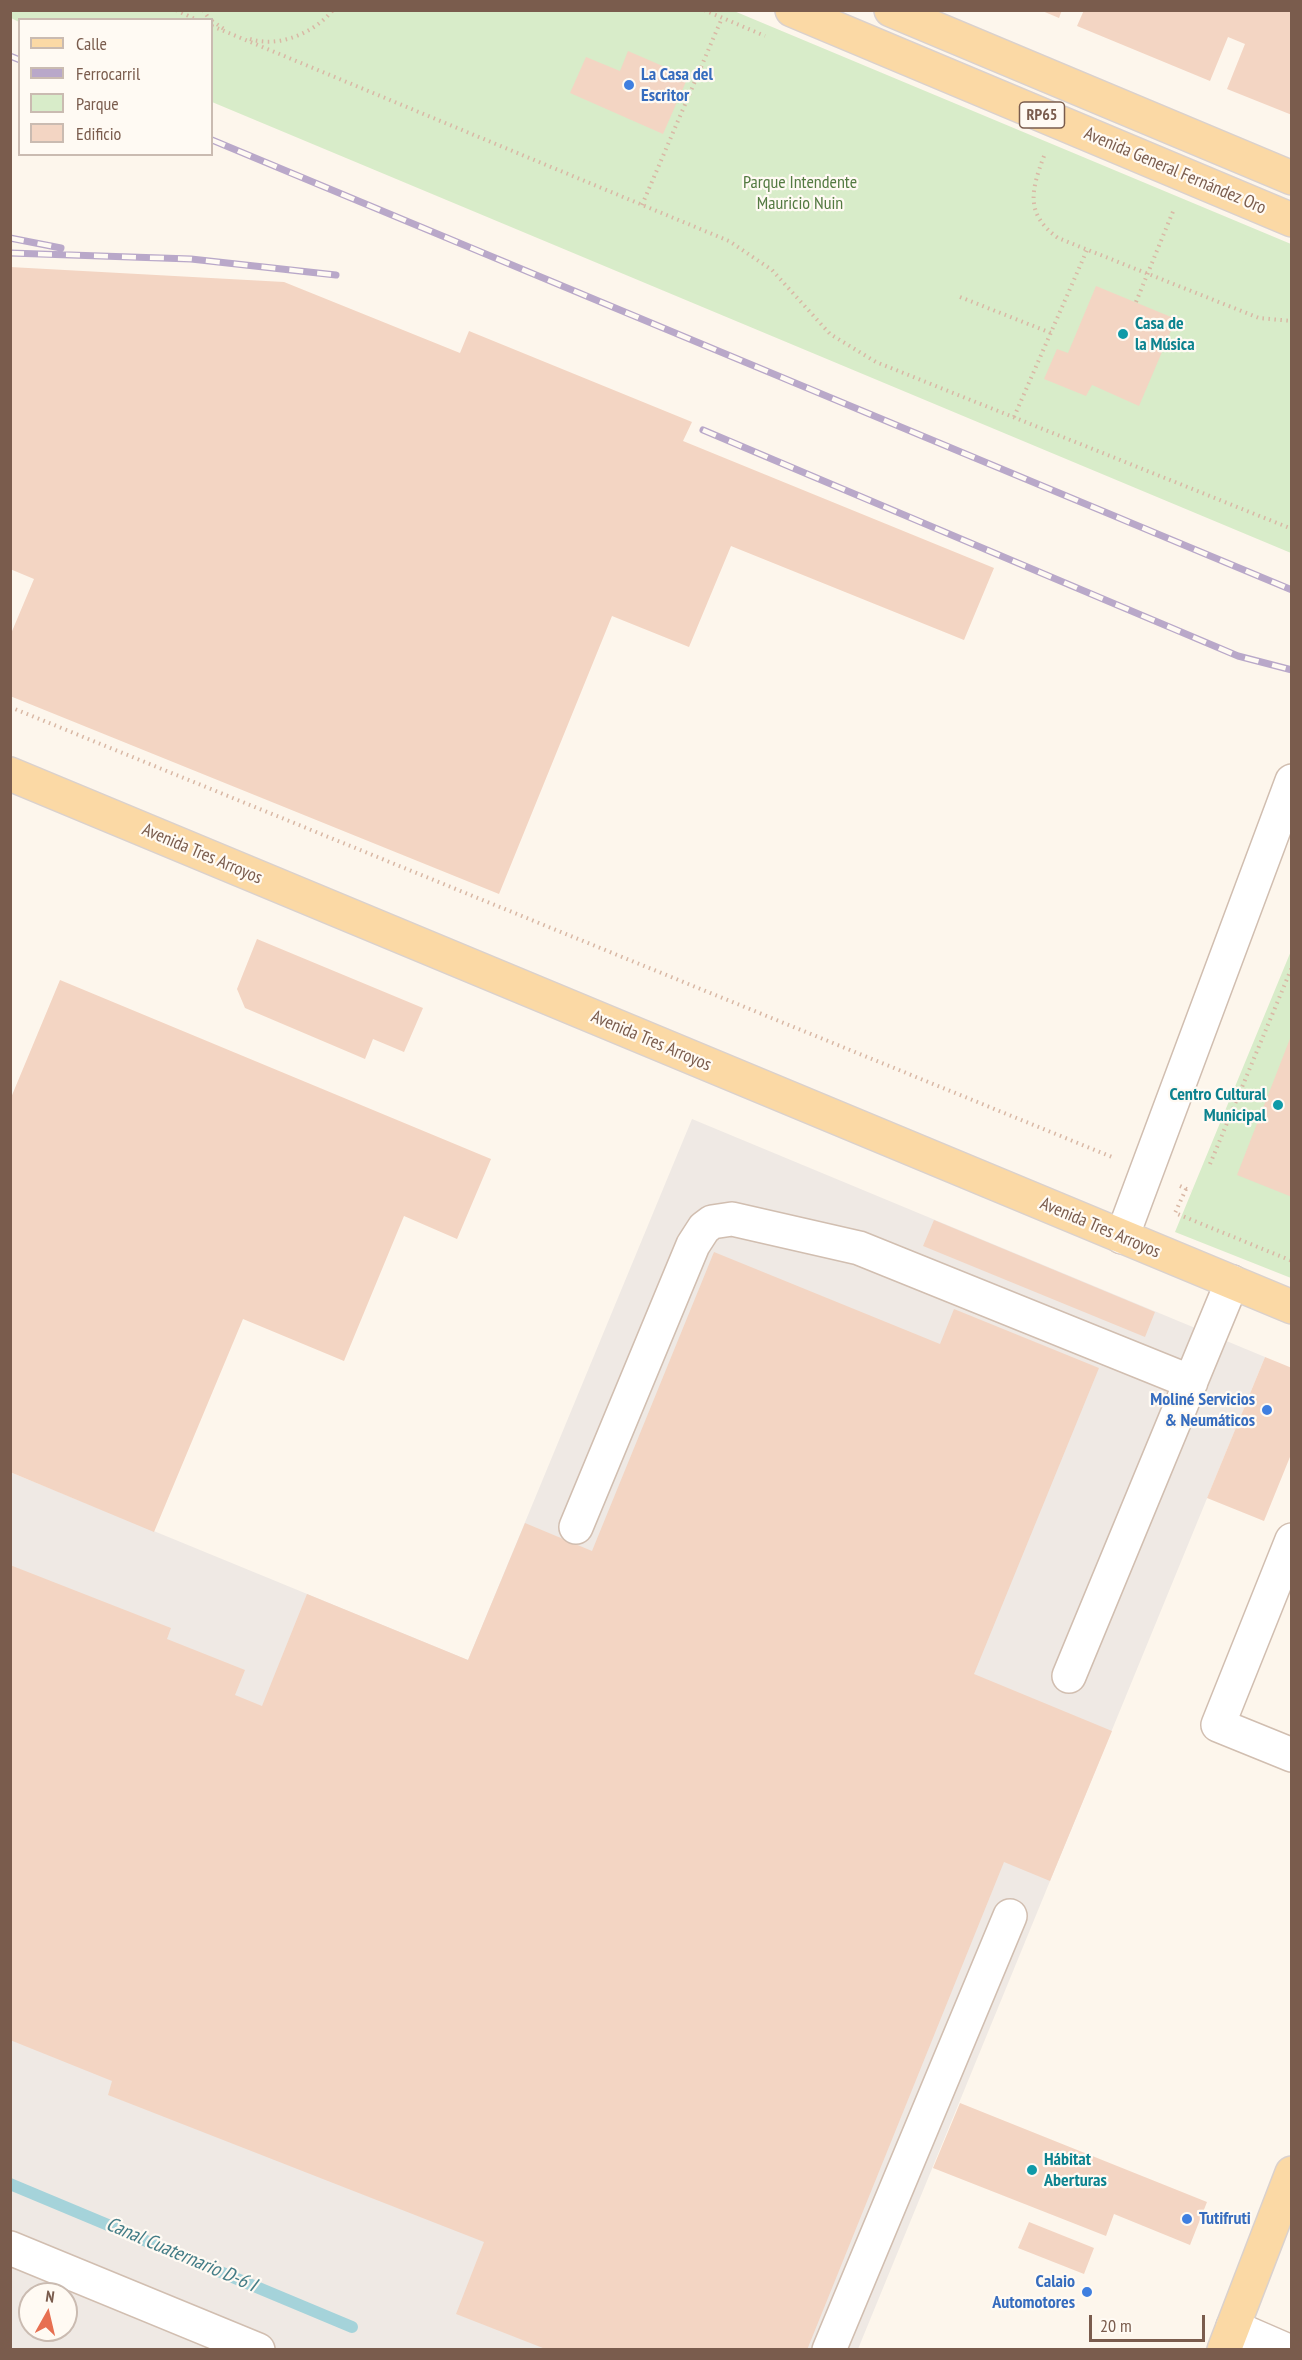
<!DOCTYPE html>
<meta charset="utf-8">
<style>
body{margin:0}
#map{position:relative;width:1302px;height:2360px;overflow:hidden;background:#fdf6ec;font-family:"PT Sans Narrow",sans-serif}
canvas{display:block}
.frame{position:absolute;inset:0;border:12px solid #7a5c4d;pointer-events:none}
.legend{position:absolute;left:18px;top:18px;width:195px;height:138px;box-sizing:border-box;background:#fffaf3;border:2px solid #cabbb1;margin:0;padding:8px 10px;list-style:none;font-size:18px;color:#7a5c4d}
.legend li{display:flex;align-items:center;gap:12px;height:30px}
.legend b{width:30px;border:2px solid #cabbb1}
.north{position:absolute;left:18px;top:2282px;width:60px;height:60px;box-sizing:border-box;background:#fffaf3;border:2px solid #cabbb1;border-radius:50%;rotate:8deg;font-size:16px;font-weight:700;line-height:24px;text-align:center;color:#7a5c4d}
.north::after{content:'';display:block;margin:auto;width:21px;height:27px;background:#e76f51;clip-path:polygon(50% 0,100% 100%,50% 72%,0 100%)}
.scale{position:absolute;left:1089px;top:2315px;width:116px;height:27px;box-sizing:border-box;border:3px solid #7a5c4d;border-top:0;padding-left:8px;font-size:18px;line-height:21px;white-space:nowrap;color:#7a5c4d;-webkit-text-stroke:4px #fffaf3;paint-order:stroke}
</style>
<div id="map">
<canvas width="1302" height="2360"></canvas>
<div class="frame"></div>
<ul class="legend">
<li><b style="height:8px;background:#fbd9a5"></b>Calle</li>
<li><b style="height:8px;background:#b9a8c9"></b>Ferrocarril</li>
<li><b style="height:16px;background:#d8ecc9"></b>Parque</li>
<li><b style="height:16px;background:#f3d5c3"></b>Edificio</li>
</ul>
<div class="north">N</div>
<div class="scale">20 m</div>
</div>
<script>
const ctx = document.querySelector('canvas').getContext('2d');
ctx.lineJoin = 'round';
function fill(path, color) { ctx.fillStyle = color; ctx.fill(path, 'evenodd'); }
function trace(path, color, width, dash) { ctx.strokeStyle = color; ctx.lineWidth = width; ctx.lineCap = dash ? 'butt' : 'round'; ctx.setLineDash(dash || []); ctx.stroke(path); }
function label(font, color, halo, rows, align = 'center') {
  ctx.font = font + ' "PT Sans Narrow",sans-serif'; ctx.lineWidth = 4.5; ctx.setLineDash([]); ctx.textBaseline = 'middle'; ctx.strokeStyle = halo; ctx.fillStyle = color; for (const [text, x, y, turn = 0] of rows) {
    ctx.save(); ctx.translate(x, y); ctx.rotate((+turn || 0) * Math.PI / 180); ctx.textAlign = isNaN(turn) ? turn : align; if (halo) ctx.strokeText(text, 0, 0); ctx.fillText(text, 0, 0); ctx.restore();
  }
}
fill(new Path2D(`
 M692,1119L1265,1357L858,2349H11L10,1472L468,1660ZM30,2294H66V2330H30Z`), '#efe9e4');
fill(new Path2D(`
 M10,11H734L1291,244V553L212,102V20H20L19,22L11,18Z
 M1291,951V1278L1175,1232Z`), '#d8ecc9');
trace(new Path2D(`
 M10,2184L352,2327`), '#a5d3da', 12);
fill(new Path2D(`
 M1040,10H1062L1059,18Z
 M1084,10H1292V115L1227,89L1245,44L1228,37L1210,81L1077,26Z
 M628,51L688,77L663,134L570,93L586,57L620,71Z
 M10,267L284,282L460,353L469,331L692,422L683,441L994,568L964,640L731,546L689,647L612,616L499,894L10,696V636L34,579L10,569Z
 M1096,286L1176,319L1139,406L1092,385L1086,396L1044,379L1057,349L1068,353Z
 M257,939L423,1008L404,1052L373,1039L365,1059L245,1008L237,989Z
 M60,980L491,1159L457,1239L404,1216L344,1361L243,1319L154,1532L10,1472V1100Z
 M1291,1036H1292V1197L1237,1175Z
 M934,1220L1155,1312L1145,1337L923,1246Z
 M714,1252L940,1344L954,1309L1099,1368L974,1674L1112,1731L1050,1881L1004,1862L807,2350H548L456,2314L484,2242L108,2095L112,2081L10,2040V1565L171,1628L167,1639L245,1670L235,1695L262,1706L307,1594L468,1660L525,1523L592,1551Z
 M1265,1357L1292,1368V1452L1264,1521L1207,1498Z
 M960,2103L1207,2202L1190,2245L1114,2214L1106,2236L933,2168Z
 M1029,2222L1094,2248L1084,2274L1018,2248Z`), '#f3d5c3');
const minor = new Path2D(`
 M1122,1237L1292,781
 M576,1527L693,1245L704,1228L712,1222L732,1219L859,1248L1191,1382
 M1292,1540L1218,1725L1292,1755
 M1069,1676L1232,1282
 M10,2248L258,2350
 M1233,2327L1286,2350
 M829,2350L1010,1916`);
const major = new Path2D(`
 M792,10L1292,220
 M891,10L1292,178
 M10,774L1292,1307
 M1224,2350L1292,2173`);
trace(minor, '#d1beb0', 36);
trace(major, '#dad1cd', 36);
trace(new Path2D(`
 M176,10L197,20
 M203,10L210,20
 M704,10L765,36
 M212,21L224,29
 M212,26L729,241L772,270L830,334L876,362L1292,529
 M250,39C279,48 314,33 333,10
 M1044,156C1031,191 1025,214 1058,238L1259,318L1292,321
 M642,205L722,18
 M960,297L1051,333
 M1136,302L1174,209
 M1014,417L1087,250
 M10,707L1112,1157
 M1210,1164L1292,967
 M1180,1186L1191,1191
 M1186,1189L1175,1213L1292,1261`), '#d9b8a5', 4, [1.5, 4.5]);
trace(minor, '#fff', 33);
trace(major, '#fbd9a5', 33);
const rail = new Path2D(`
 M10,56L20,60
 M212,140L1292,590
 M10,238L61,248
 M10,253L191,259L336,275
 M703,430L1238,656L1292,670`);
trace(rail, '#b9a8c9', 7);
trace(rail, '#fffaf3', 4.5, [14]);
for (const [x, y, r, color] of [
 [629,85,6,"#3f7fe0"],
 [1123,334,6,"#0f9aa8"],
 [1278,1105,6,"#0f9aa8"],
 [1267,1410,6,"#3f7fe0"],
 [1032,2170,6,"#0f9aa8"],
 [1187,2219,6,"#3f7fe0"],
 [1087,2292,6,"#3f7fe0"]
]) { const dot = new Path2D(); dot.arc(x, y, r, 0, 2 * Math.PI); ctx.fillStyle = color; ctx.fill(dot); trace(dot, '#fffaf3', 2); }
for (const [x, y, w] of [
 [1042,115,45]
]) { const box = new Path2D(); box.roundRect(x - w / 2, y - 13, w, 26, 4.5); ctx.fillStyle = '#fffaf3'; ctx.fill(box); trace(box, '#7a5c4d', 1.5); }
label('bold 16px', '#7a5c4d', null, [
 ["RP65",1042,115]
]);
label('bold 18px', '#366cbe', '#fffaf3', [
 ["La Casa del",641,75],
 ["Escritor",641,96],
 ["Moliné Servicios",1255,1400,"right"],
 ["& Neumáticos",1255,1421,"right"],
 ["Tutifruti",1199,2219],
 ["Calaio",1075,2282,"right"],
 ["Automotores",1075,2303,"right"]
], 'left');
label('18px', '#7a5c4d', '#fffaf3', [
 ["Avenida General Fernández Oro",1175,171,23],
 ["Avenida Tres Arroyos",202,854,23],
 ["Avenida Tres Arroyos",651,1041,23],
 ["Avenida Tres Arroyos",1100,1228,23]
]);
label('18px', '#537a41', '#fffaf3', [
 ["Parque Intendente",800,183],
 ["Mauricio Nuin",800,204]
]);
label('bold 18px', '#0d838f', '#fffaf3', [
 ["Casa de",1135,324],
 ["la Música",1135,345],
 ["Centro Cultural",1266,1095,"right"],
 ["Municipal",1266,1116,"right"],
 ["Hábitat",1044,2160],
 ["Aberturas",1044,2181]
], 'left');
label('italic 20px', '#437c86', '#fffaf3', [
 ["Canal Cuaternario D-6 I",181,2255,23]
]);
</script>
